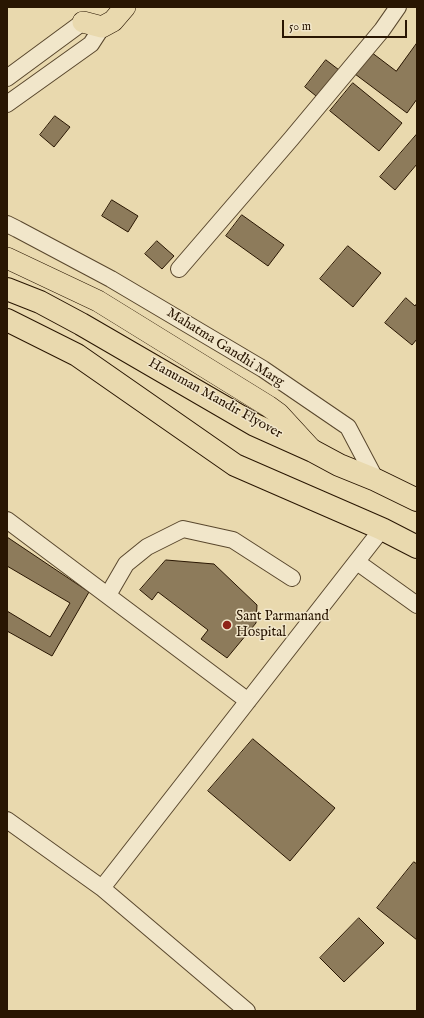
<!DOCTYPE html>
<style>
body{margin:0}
#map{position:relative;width:424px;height:1018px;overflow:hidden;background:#e9d9ae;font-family:"IM FELL English",serif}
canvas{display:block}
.frame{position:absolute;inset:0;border:8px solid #291602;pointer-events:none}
.scale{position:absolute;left:282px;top:20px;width:125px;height:18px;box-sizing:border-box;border:2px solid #291602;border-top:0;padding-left:5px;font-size:12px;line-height:14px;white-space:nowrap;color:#291602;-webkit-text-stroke:3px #f1e6ca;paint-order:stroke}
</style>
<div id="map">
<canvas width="424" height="1018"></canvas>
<div class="frame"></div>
<div class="scale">50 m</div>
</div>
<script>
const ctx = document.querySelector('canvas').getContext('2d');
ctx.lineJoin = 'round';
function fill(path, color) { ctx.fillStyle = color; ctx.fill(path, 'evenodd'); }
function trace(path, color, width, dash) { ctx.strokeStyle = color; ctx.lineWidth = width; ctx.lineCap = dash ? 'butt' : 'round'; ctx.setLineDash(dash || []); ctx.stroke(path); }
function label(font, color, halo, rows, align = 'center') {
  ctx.font = font + ' "IM FELL English",serif'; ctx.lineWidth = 3; ctx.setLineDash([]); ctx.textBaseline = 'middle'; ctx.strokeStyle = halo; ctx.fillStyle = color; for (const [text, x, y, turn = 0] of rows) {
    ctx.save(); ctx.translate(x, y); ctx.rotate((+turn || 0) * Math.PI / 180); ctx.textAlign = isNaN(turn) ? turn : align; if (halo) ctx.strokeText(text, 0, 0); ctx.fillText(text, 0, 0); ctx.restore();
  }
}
const building = new Path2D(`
 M417,43V99L407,113L355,74L371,52L396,71Z
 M326,60L343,73L321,100L305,87Z
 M353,83L402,123L379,151L330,111Z
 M55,116L70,127L54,147L40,135Z
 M417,134V164L395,190L380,177Z
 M112,200L138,216L128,232L102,216Z
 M242,215L284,245L268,266L226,236Z
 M157,241L174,256L162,269L145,254Z
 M348,246L381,273L353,307L320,279Z
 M406,298L415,306L417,303V339L412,345L385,323Z
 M7,537L89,592L52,656L7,631V611L50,637L70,603L7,566Z
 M166,560L214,564L257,605L256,623L227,658L201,639L208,630L158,592L152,600L140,590Z
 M253,739L335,808L290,861L208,791Z
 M414,862L417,864V940L377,908Z
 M359,918L384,943L344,982L320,958Z`);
fill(building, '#8d7b5b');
trace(building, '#291602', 1);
const minor = new Path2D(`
 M7,78L83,22
 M7,104L91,44L102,27
 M7,224L17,229L111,279L263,369L348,427L376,480
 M179,269L291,139L382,30L398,7
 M7,520L248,701
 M357,562L417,605
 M108,595L126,564L147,547L183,529L233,540L292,578
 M7,820L102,888L247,1011
 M102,888L382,529`);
const major = new Path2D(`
 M83,22L102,27
 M102,27L113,21L125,7
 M7,258L98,301L268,406L279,414L313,451`);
const highway = new Path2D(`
 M7,289L40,302L81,324L255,425L313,451L339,465L376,480L417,500
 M7,320L77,355L235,465L382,529L417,547`);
trace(minor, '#59472d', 18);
trace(major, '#291602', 22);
trace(highway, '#291602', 24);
trace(minor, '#f1e6ca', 16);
trace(major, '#e9d9ae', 21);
trace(highway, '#e9d9ae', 22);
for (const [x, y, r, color] of [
 [227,625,5,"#8f2418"]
]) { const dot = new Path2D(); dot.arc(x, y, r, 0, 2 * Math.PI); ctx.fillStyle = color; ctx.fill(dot); trace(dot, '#f1e6ca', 1.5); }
label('14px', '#291602', '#f1e6ca', [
 ["Mahatma Gandhi Marg",225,348,32],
 ["Hanuman Mandir Flyover",215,399,29]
]);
label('14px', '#291602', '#f1e6ca', [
 ["Sant Parmanand",236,617],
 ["Hospital",236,633]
], 'left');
</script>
